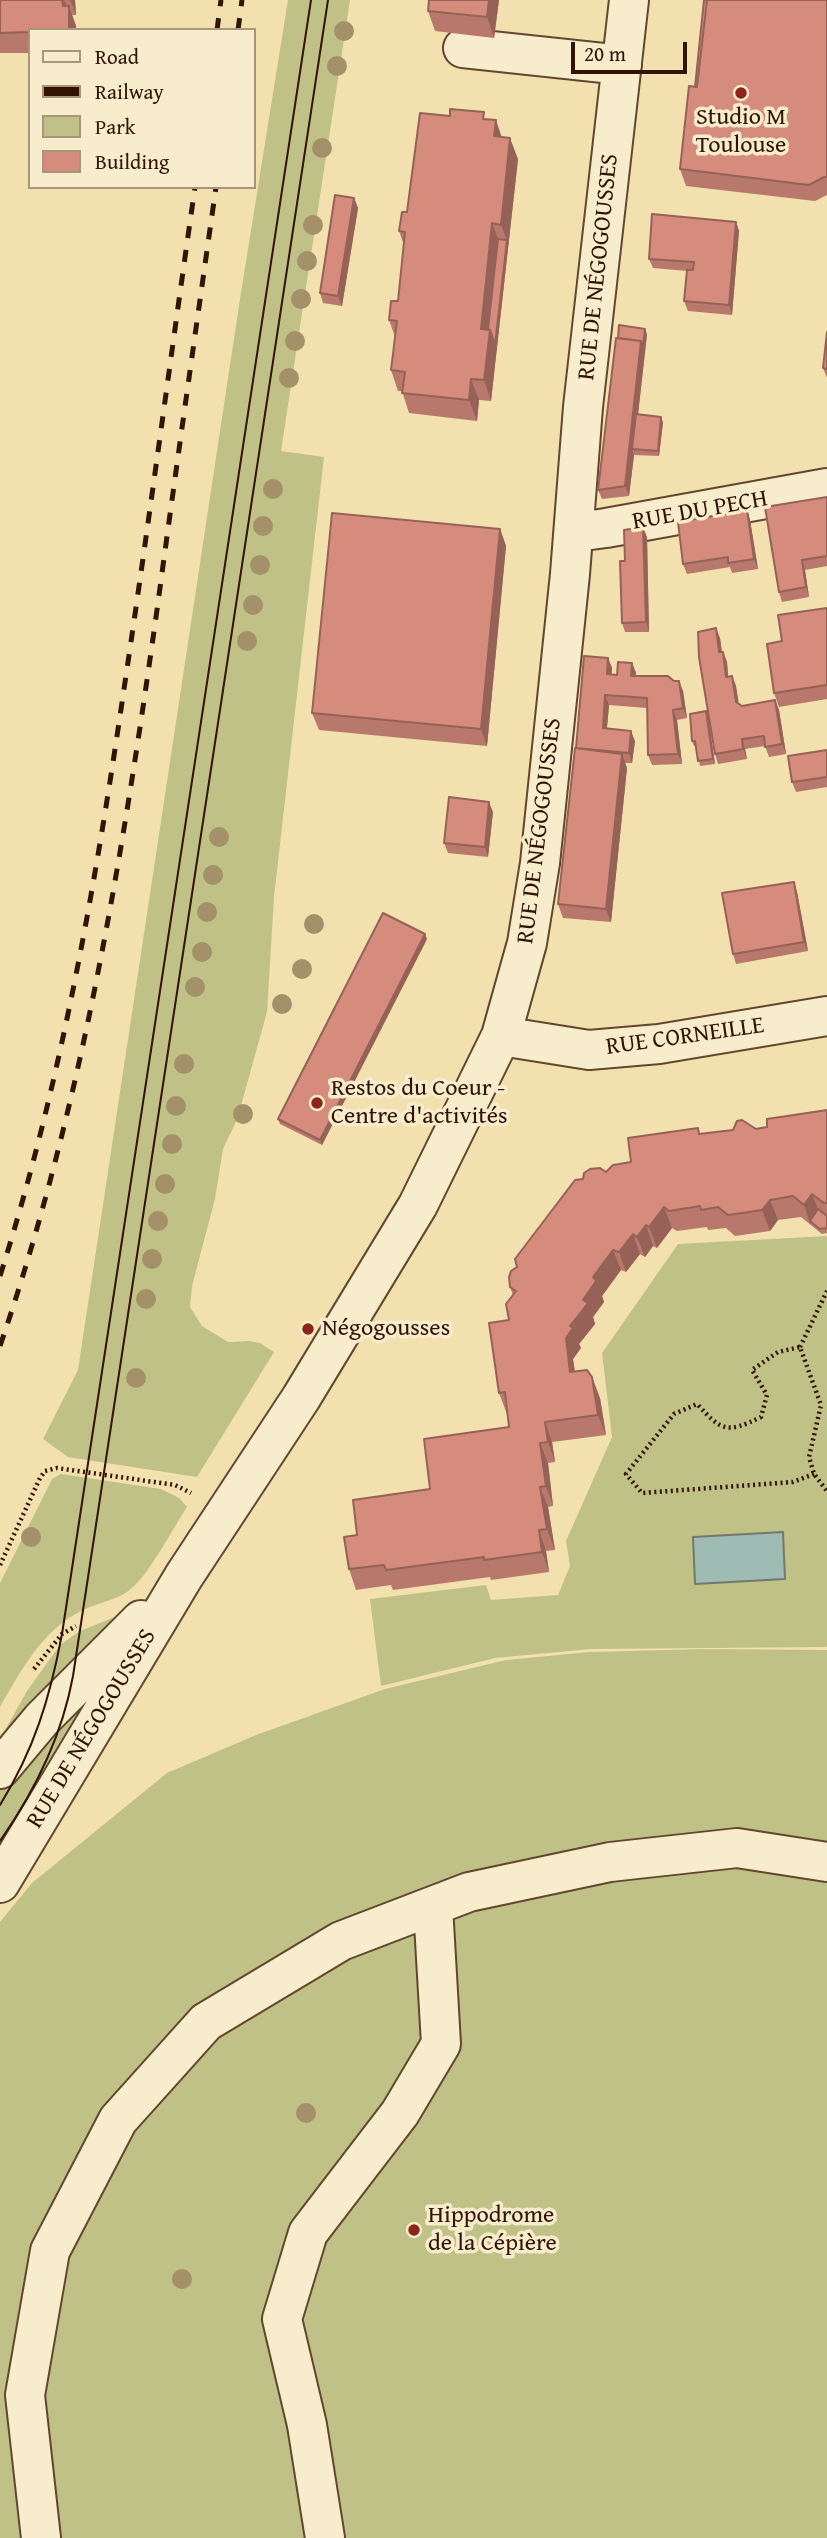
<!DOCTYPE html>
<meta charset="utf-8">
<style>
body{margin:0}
#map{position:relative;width:827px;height:2538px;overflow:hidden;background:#f2e1af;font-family:"Gentium Book Plus",serif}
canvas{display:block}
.legend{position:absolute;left:28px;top:28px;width:228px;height:161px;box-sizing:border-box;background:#f7eccb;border:2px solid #a8957b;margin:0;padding:9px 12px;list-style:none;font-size:21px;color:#321304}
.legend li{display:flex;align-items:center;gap:14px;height:35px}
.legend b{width:35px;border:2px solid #a8957b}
.scale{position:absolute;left:571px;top:42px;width:116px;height:32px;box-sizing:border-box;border:4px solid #321304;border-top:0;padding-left:9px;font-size:21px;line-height:24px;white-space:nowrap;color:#321304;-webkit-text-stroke:5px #f7eccb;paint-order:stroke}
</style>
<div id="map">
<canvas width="827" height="2538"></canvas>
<ul class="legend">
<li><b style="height:9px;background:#f7eccb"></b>Road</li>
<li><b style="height:9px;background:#321304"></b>Railway</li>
<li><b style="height:19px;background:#c0c186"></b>Park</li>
<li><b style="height:19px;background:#d68c7d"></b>Building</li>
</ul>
<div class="scale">20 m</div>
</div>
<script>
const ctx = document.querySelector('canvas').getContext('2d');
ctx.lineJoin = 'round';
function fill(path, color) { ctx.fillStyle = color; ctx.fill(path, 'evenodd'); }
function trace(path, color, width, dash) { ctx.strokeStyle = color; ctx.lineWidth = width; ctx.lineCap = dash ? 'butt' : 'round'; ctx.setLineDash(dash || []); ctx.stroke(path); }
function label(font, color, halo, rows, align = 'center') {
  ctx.font = font + ' "Gentium Book Plus",serif'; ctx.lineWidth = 7; ctx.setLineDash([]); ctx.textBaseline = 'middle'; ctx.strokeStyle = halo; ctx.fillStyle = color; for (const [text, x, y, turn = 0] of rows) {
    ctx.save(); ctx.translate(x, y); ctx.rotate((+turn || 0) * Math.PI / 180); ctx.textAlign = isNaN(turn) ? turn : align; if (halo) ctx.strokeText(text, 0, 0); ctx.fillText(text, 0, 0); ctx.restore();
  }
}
fill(new Path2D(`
 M288,0H350L281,451L324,457L274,897L267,1012L237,1120L223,1149L215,1199L192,1286L190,1307L202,1326L228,1342L249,1341L260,1343L274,1352L197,1477L68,1457L43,1439L78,1370L240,299Z
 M827,1236V1647L591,1649L495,1658L381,1686L370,1599L486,1585L491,1600L558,1595L570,1566L566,1541L612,1437L602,1353L678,1244Z
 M61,1474L161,1489L179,1498L187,1507C173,1528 150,1573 132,1588C119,1600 99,1602 83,1610C42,1630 22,1669 0,1707V1583L52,1479Z
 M146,1599L117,1632L0,1749V1739L27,1691L60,1645L80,1631L120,1615Z
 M132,1643L0,1860V1787Z
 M705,1649L827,1650V2538H0V1922L32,1883L167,1773L256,1735L385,1689L506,1660L590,1652Z`), '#c0c186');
const water = new Path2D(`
 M783,1532L785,1579L695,1584L693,1537Z`);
fill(water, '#9ebbb4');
trace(water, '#73786e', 2);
const minor = new Path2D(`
 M463,48L622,65
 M574,528L591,530L606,528L827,488
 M501,1036L589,1050L659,1044L827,1016
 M0,1769L42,1719L141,1620
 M0,1883L184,1576L301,1398L418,1205L501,1036L527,943L540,863L570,574L583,407L629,0
 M41,2538L25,2395L50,2251L118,2120L206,2022L341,1941L469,1892L610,1862L737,1848L827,1862
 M325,2538L307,2425L282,2319L308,2233L400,2113L441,2044L433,1906`);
trace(minor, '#62462f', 42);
trace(new Path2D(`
 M800,1347L827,1291
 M814,1474L793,1482L642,1493L626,1474L674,1414L697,1404C722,1431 726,1434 761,1417L767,1395L752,1370L778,1352L800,1347L821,1405L809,1457L814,1474L827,1491
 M0,1565L40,1478L45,1471L57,1468L175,1485L191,1493
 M34,1669L62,1634L76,1626`), '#321304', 4.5, [2, 3.5]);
trace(minor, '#f7eccb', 38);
trace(new Path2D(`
 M0,1805C34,1750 50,1698 62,1634L311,0
 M0,1841C35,1791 62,1736 73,1676L328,0`), '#321304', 2);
trace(new Path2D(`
 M217,30L221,0
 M238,30L242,0
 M0,1276C61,1084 95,887 124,689C149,522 171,354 195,187
 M0,1346C82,1107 122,859 157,610C176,469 196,328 216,187`), '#321304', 5, [12, 12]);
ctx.fillStyle = '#a4916a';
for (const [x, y] of [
 [344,31],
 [337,66],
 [322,148],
 [313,225],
 [307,261],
 [301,299],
 [295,341],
 [289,378],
 [273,489],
 [263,526],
 [260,565],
 [253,605],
 [247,641],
 [219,837],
 [213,875],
 [207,912],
 [314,924],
 [202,952],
 [302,969],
 [195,987],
 [282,1004],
 [184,1064],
 [176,1106],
 [243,1114],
 [172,1144],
 [165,1184],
 [158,1221],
 [152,1259],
 [146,1299],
 [136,1378],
 [31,1537],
 [306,2113],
 [182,2279]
]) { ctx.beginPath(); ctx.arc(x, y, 10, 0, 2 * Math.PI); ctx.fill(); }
fill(new Path2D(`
 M0,0H75L76,15H72L76,26L30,30V53H0Z
 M499,0L494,38L435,31L428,11Z
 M827,0V195L815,201L686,186L680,169L695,87Z
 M487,120L518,159L491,401L479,400L477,421L409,413L402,391H398L391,370L395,337L389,320L398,301L404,245L399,231Z
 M354,198L358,208L342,306L323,303L320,293Z
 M736,222L739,231L732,315L688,311L684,301L687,271L653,268L649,259Z
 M827,332V378L823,368Z
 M647,334L638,415L663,422L659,456L634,455L629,496L602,499L598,490Z
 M827,497V566L805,570L809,597L782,602L779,592Z
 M747,510L750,520L758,569L732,573L730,567L687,574L683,564Z
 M500,529L506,546L487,746L319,730L312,713Z
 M647,537L649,632H625L622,623L625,561Z
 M827,608V699L779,707L774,693L782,641Z
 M720,638L722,652H723L727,662L728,677L732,676L736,686L738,703L742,706L775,700L779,710L786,754L769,757L765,746L745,749L747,759L718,764L715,754Z
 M608,658L612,668L611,674L617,675L632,663L636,673L635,676L683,691L687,718L677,720L682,764L652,765L648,755L647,708L609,705L607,728L635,741L632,763H625L627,768L611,922L563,918L558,904L576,748Z
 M708,716L715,764L700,766L696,746H694L692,741Z
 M827,750V787L796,792L792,782Z
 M493,812L488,857L448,853L444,843Z
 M797,892L808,951L736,964L733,954Z
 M427,939L322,1145L280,1124L278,1119Z
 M827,1110V1233L822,1234L801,1217L778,1220L770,1231L735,1236L726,1228L708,1230L707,1227L677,1231L672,1228L657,1248L653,1246L645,1257L640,1254L626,1272L621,1270L602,1296L604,1302L593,1317L595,1324L579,1344L581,1348L573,1359L575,1371L600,1398L606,1435L552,1442L555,1462L548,1463L553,1506L548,1507L555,1550L546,1551L549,1572L491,1580L490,1577L393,1590L391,1585L356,1590L349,1569L357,1535L430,1489L509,1427L507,1414L499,1393L513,1295L510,1287L517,1267L583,1179L631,1162L700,1134L767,1127Z`), '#b8786c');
fill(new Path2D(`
 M62,0H64L69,12V6L76,26V30H69L63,6Z
 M70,0H75L76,15Z
 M489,0H499L494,38L487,17Z
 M496,120L503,141L494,136Z
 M510,138L518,159L491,401L484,380L481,329L492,223L500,244L507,240L501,225Z
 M354,198L358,208L342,306L338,296Z
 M736,222L739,231L732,315L729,305Z
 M645,329L647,334L634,450L632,449L634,455L629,496L625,486L641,341Z
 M471,379L479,400L477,421L469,400Z
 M661,417L663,422L659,456L658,451Z
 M747,510L750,520L758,569L754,559Z
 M643,527L647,537L649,632L646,622Z
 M500,529L506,546L487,746L481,729Z
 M802,560L805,570L809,597L806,587Z
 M716,628L720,638L723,662L719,652Z
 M723,652L727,662L729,687L726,677Z
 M608,658L612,668L611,684L607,674Z
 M632,663L636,673L635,686L631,676Z
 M732,676L736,686L740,711L736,702Z
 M679,681L683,691L687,718L683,708Z
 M605,695L609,705L606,738L603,728Z
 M775,700L779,710L786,754L782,744Z
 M673,710L677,720L682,764L678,754Z
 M706,711L708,716L715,764L713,759Z
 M631,731L635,741L632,763L629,753Z
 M742,739L745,749L747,759L743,749Z
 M622,754L627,768L611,922L606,909Z
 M489,802L493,812L488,857L485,847Z
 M794,882L797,892L808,951L804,942Z
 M425,934L427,939L322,1145L320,1140Z
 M812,1194L820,1214L810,1221L811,1226L804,1205Z
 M770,1200L778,1220L770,1231L762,1210Z
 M664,1207L672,1228L657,1248L649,1227Z
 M646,1225L653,1246L645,1257L637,1237Z
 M633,1234L640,1254L626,1272L619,1252Z
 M613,1250L621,1270L602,1296L604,1302L593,1317L595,1324L579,1344L581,1348L573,1359L577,1393L570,1372L566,1338L570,1326L593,1277Z
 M592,1377L600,1398L606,1435L598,1415Z
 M545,1422L552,1442L555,1462L548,1442Z
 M540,1443L548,1463L553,1506L546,1486Z
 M540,1487L548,1507L555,1550L547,1529Z
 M539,1530L546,1551L549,1572L542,1552Z`), '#966258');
const building = new Path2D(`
 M0,0H62L63,6H69V30H30V32L0,33Z
 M429,0H489L487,17L428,11Z
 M704,0H707L697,87H695Z
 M707,0H827V177H824L809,185L680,169L689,86L697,87Z
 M450,109L484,112L483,119L496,120L494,136L510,138L501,225L492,223L481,329L490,330L484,380L471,379L469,400L402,393L405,372L391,370L397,321L389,320L391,301H398L405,232L399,231L402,212H407L420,113L450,116Z
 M335,195L354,198L338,296L320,293Z
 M652,214L736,222L729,305L684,301L687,270H693L694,262L649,259Z
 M498,239L507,240L495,345L490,330L488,329Z
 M619,325L645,329L643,346L641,341L618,338Z
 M827,332V369L823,368Z
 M616,338L641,341L625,486L598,490Z
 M636,414L661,417L658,451L632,449Z
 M827,497V556L802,560L806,587L779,592L765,507Z
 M747,510L754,559L728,563V557L683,564L678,522Z
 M332,513L500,529L481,729L312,713Z
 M643,527L646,622L622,623L620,561H625L624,530Z
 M827,608V685L774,693L767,644L782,641L778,615Z
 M716,628L719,652H723L726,677L732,676L736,702L742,706L775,700L782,744L765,747L764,736L742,739L743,749L715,754L699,657L698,632Z
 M584,656L608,658L607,674L617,675L618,662L632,663L631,676H668L674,681H679L683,708L673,710L678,754L648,755L647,698L605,695L603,728L631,731L629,753L576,748Z
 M706,711L713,759L698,761L695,741H692L690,714Z
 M575,748L622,754L606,909L558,904Z
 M827,750V777L792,782L788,756Z
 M449,797L489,802L485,847L444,843Z
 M794,882L804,942L733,954L722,893Z
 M383,913L425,934L320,1140L278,1119Z
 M827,1110V1203H824L812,1194L804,1205L793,1196L770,1200L762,1210L728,1215L718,1207L701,1210L700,1206L669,1211L664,1207L649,1227L646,1225L637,1237L633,1234L619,1252L613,1250L593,1277L596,1281L583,1300L588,1303L570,1326L573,1328L566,1338L570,1372L587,1370L592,1377L598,1415L545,1422L548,1442L540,1443L546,1486L540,1487L547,1529L539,1530L542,1552L484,1560V1557L386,1570L384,1565L349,1569L344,1537L357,1535L353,1500L430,1489L424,1439L509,1427L505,1392L499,1393L489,1323L509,1320L506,1304L516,1291L510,1287L509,1277L511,1271L517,1267L515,1259L575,1180L583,1179L584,1173L590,1169L600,1168L606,1172L613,1165L631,1162L628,1138L698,1128L699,1134L733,1130L737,1121L742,1120L756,1129L767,1127V1119Z
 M818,1209L827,1216V1228L820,1229L810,1221Z`);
fill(building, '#d68c7d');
trace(building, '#966258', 2);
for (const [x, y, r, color] of [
 [741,93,7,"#8f2418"],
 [317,1103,7,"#8f2418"],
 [308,1329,7,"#8f2418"],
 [414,2230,7,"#8f2418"]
]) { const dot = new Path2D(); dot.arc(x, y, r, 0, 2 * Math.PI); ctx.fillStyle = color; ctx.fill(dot); trace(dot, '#f7eccb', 2.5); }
label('24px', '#321304', '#f7eccb', [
 ["Studio M",741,118,"center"],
 ["Toulouse",741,146,"center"],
 ["Restos du Coeur -",331,1089],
 ["Centre d'activités",331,1117],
 ["Négogousses",322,1329],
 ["Hippodrome",428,2216],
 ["de la Cépière",428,2244]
], 'left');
label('24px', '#321304', '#f7eccb', [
 ["RUE DE NÉGOGOUSSES",599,267,-84],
 ["RUE DU PECH",700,511,-10],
 ["RUE DE NÉGOGOUSSES",540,831,-83],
 ["RUE CORNEILLE",685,1037,-8],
 ["RUE DE NÉGOGOUSSES",92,1729,-59]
]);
</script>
